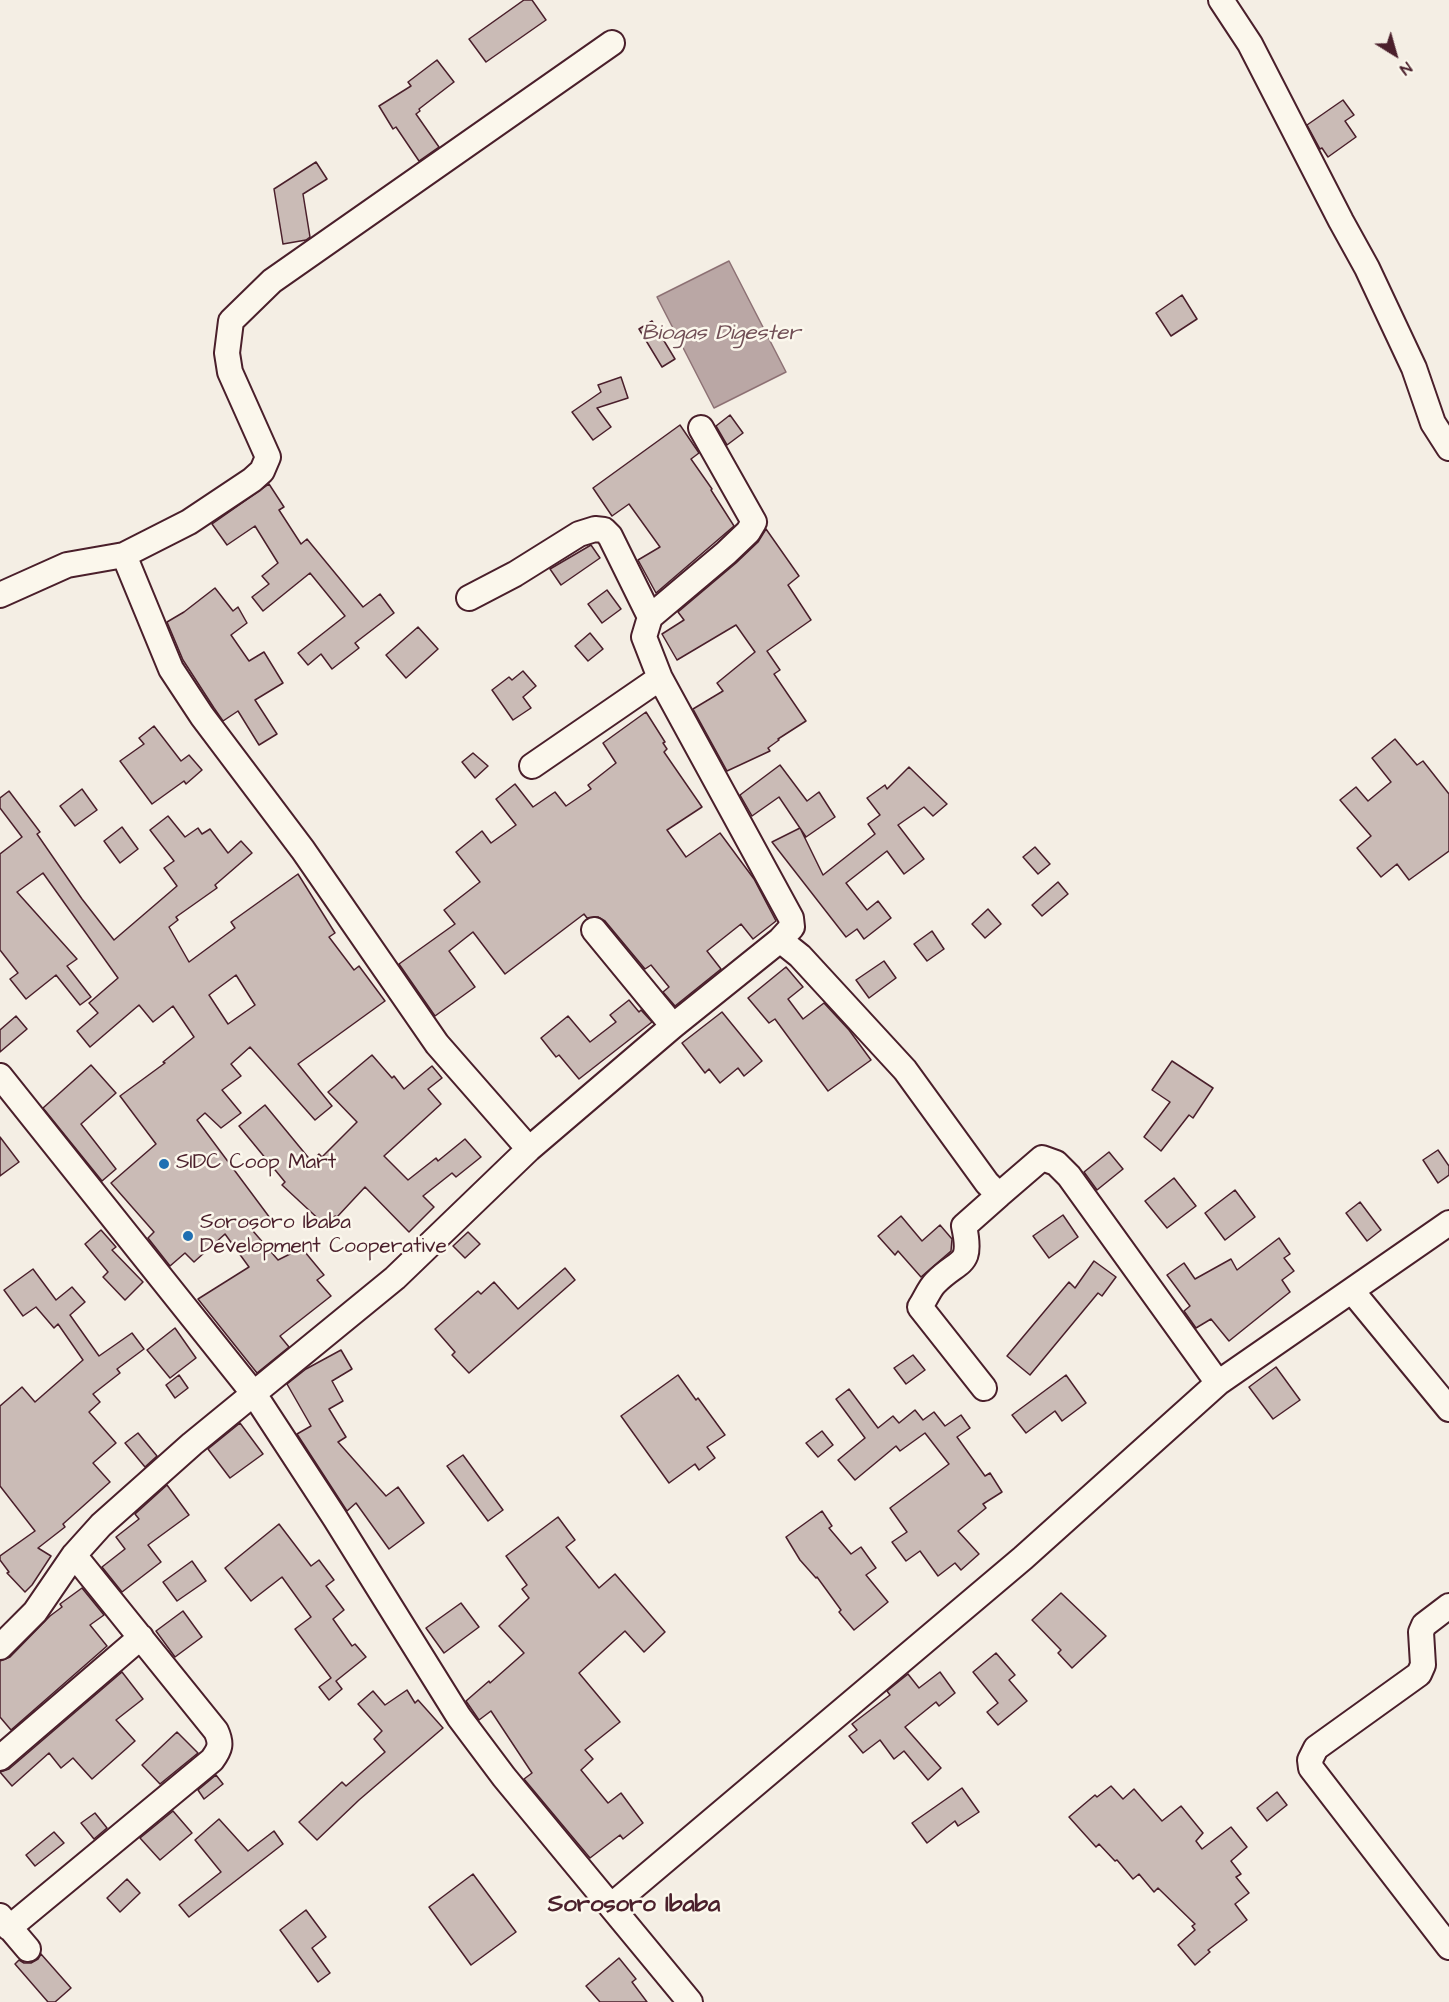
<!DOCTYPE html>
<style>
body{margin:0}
#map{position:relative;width:1449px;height:2002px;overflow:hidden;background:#f4eee4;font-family:"Architects Daughter",sans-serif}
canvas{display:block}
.north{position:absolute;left:1365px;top:24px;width:60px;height:60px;-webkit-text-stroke:4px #fbf7ec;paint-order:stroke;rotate:143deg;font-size:16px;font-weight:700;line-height:24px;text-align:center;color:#4a1f2b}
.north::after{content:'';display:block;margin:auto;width:21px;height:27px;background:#4a1f2b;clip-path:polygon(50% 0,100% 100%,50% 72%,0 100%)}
</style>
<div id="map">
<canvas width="1449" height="2002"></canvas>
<div class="north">N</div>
</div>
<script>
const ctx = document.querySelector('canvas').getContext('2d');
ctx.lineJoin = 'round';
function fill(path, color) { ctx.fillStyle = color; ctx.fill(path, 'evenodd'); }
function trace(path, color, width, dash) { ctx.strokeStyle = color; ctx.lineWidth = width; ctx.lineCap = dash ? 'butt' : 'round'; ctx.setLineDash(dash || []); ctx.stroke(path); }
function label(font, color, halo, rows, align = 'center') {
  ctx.font = font + ' "Architects Daughter",sans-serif'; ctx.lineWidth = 5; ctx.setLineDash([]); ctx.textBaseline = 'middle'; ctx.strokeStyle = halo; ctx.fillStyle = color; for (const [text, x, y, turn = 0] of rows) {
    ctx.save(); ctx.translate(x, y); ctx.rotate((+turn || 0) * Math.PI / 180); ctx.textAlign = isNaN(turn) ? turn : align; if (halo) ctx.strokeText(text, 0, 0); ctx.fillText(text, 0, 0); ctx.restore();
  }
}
const water = new Path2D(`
 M729,261L786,372L714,408L657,297Z`);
fill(water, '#baa7a5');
trace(water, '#8d7174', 1.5);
const building = new Path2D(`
 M524,0H532L546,20L486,62L469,39Z
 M437,60L454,82L419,109L420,111L416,114L439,147L419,161L396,127L393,129L379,106L411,86L408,82Z
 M1343,100L1354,115L1345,121L1356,137L1328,157L1322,148L1320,149L1307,125Z
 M316,162L327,179L303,194L310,237L306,240L283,244L274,189Z
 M1182,295L1197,319L1171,336L1156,313Z
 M652,321L675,359L662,367L639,329Z
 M621,377L628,398L597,408L611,427L593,440L572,412L601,392L598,385Z
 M730,415L743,433L727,445L716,426Z
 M680,425L699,453L691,459L712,489L711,490L734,526L656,593L638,560L660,547L629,504L612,516L593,488Z
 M269,484L284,507L279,510L301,544L307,539L363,607L380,594L394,613L355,643L359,648L332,669L321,654L308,665L298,653L345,616L310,573L263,611L252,597L269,584L262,576L278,563L255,526L227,545L212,524Z
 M766,529L799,576L788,585L811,620L767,651L780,670L774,674L806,721L778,739L779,740L768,748L770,751L727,771L693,709L723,691L717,683L755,652L736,625L677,660L662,634L684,620L678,612L736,563L758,542Z
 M591,545L600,558L561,585L550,569Z
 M215,588L233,611L238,607L247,623L231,635L249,661L264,652L283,683L255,700L277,734L259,745L238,711L223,721L214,708L183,660L167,622L184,612Z
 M607,590L621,609L602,623L588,604Z
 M418,627L438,649L406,678L386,655Z
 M590,633L603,649L588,661L575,646Z
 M523,671L536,686L523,697L531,708L513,720L492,690L509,677L512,680Z
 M646,712L665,742L663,743L667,749L664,752L702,807L667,830L686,857L720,833L754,879L776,921L753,939L741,924L707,951L721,969L675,1006L663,992L669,987L651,965L645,969L605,921L598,917L587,918L584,914L505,974L473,932L449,951L475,987L435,1016L399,964L455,924L444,910L480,882L456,852L482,831L491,843L516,825L496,799L515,784L533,807L555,792L566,806L591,789L588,785L616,763L603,743Z
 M154,726L181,761L189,755L202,770L186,784L184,781L152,804L120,761L144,744L139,738Z
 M1395,739L1417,765L1423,761L1449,794V851L1409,880L1397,864L1381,877L1357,848L1371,836L1340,800L1356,787L1368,801L1391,782L1372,758Z
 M473,753L488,766L475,778L462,762Z
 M780,765L807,801L819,792L835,817L806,837L779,797L752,816L740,795Z
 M909,767L947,804L933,816L924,807L898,825L924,859L904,874L887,851L846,883L867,910L878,901L891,918L864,939L857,929L846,937L772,842L800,828L823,875L875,834L868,824L880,815L867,798L885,785L887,789Z
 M82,789L97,810L75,826L60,806Z
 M9,791L40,832L37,834L82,899L114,940L177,886L164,868L174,861L150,830L168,816L185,837L198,828L202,834L210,829L228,853L241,841L252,853L215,885L217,888L176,917L178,920L169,927L189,962L235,928L231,922L298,874L335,933L329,937L354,970L359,966L385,1001L298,1064L332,1106L315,1120L250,1047L231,1064L241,1076L222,1090L241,1113L221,1128L205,1113L197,1120L270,1218L253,1231L278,1260L290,1254L300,1246L324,1275L317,1280L331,1296L280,1336L289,1347L257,1373L198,1299L249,1267L225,1234L194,1262L185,1253L170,1266L148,1238L154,1232L111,1183L156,1144L120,1096L165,1063L163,1062L194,1037L173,1006L153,1022L139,1005L90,1047L77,1031L98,1013L89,1003L118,978L43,873L17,892L77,959L67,966L91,997L80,1005L56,975L26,999L10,979L18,973L0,950V854L22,837L0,808V798ZM236,975L255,1005L228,1024L209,995Z
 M122,827L138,849L120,863L104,841Z
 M1035,847L1050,864L1038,874L1023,857Z
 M1058,882L1068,894L1042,916L1032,905Z
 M988,909L1001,924L985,938L972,924Z
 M932,931L944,949L927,961L914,944Z
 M884,961L896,978L869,998L856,980Z
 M786,967L803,987L788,999L803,1019L824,1003L849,1030L871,1060L828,1091L775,1019L769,1023L748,998Z
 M629,1000L639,1012L641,1010L652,1022L579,1079L559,1055L556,1057L541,1038L568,1016L590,1042L616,1022L610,1015Z
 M722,1012L762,1061L744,1076L738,1068L720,1083L709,1069L705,1073L682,1043Z
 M16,1016L27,1029L0,1052V1030Z
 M372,1055L392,1078L394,1076L404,1089L432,1066L442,1078L428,1089L441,1104L384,1156L408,1180L436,1158L438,1161L465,1139L481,1157L456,1177L452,1173L423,1196L434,1207L409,1232L365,1187L337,1217L335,1216L325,1225L282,1185L285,1182L239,1126L265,1105L312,1162L319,1154L322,1157L357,1122L328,1092Z
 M1172,1061L1213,1088L1193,1118L1189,1115L1161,1151L1144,1137L1170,1102L1152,1090Z
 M91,1065L116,1093L81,1124L116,1169L102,1181L43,1108Z
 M0,1137L19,1162L0,1176Z
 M1438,1150L1449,1166V1175L1438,1183L1423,1160Z
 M1109,1152L1123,1169L1097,1190L1084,1172Z
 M1174,1178L1196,1206L1167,1228L1145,1201Z
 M1235,1190L1255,1217L1225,1240L1205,1213Z
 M1360,1202L1381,1230L1367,1241L1346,1213Z
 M1063,1215L1078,1237L1049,1258L1033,1236Z
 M901,1216L922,1241L940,1225L952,1239L951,1251L921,1277L898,1251L895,1255L878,1236Z
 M101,1230L116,1247L112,1250L143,1282L125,1300L103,1277L108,1272L85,1244Z
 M468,1232L480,1244L465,1258L453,1246Z
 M1279,1238L1290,1254L1284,1258L1294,1271L1282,1280L1290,1292L1229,1341L1211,1319L1196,1328L1184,1311L1190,1306L1167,1275L1184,1263L1195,1279L1231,1259L1237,1270Z
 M1094,1261L1116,1277L1102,1296L1098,1293L1030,1375L1007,1356L1069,1282L1075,1288Z
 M565,1268L575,1280L469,1373L452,1355L455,1352L435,1329L478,1291L481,1294L494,1282L518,1309Z
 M33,1269L56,1300L72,1287L85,1302L70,1315L99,1356L132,1333L144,1349L117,1369L120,1373L93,1394L100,1402L89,1412L116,1443L93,1463L110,1482L63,1524L65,1527L38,1548L51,1556L32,1585L25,1592L7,1573L9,1572L0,1560V1556L35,1531L0,1486V1406L22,1387L35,1402L83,1360L58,1324L54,1328L36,1307L23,1316L4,1290Z
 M175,1328L196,1358L170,1378L147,1350Z
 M341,1350L352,1369L332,1381L343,1401L329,1409L346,1437L338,1442L386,1496L398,1487L424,1523L389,1549L356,1503L347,1511L297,1434L311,1426L287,1384L306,1369Z
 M913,1355L925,1370L906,1384L894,1368Z
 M1276,1367L1300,1400L1273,1419L1249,1387Z
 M179,1375L188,1388L175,1398L166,1385Z
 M678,1375L696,1400L698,1398L725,1435L707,1447L715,1458L699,1470L695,1464L669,1483L621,1416Z
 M1066,1375L1086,1403L1062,1421L1055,1411L1026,1433L1012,1415Z
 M849,1389L878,1428L893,1416L899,1423L915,1410L923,1420L934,1412L945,1426L961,1415L970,1428L957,1437L985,1476L990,1473L1002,1492L983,1504L986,1508L958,1531L979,1554L961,1570L955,1563L938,1576L920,1551L906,1561L892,1542L907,1532L890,1508L949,1464L925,1433L900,1451L896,1446L855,1480L838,1460L865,1438L836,1399Z
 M240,1423L263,1454L230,1478L208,1449Z
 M822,1431L833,1445L818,1457L806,1443Z
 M138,1433L157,1456L145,1467L125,1443Z
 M463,1455L503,1510L488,1521L447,1466Z
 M167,1485L189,1515L148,1545L161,1562L122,1592L102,1567L125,1549L116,1537L139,1519L135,1514Z
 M822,1511L832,1526L829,1528L851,1554L861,1547L876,1568L866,1575L888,1602L854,1630L839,1612L841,1610L817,1577L816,1578L800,1560L786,1537Z
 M558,1517L575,1540L566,1547L599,1588L615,1574L665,1632L644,1652L625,1631L579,1673L620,1722L585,1750L593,1759L581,1770L608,1803L621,1793L643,1823L623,1839L620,1835L590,1858L524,1779L532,1773L491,1711L479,1720L466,1701L489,1681L490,1683L524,1653L499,1626L529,1598L522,1589L527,1585L506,1556Z
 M279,1524L311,1566L319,1560L334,1580L326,1586L344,1610L333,1619L352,1646L355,1644L366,1657L336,1681L342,1689L329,1700L319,1687L331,1678L295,1629L311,1617L282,1577L251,1601L225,1568Z
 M192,1561L206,1581L177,1601L163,1582Z
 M82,1588L104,1615L90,1625L107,1646L11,1730L0,1717V1661L10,1657L50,1616L62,1607L60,1604Z
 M1061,1593L1106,1636L1072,1668L1058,1653L1061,1650L1032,1620Z
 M461,1603L479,1627L444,1653L426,1628Z
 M183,1611L202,1637L175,1657L156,1631Z
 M996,1653L1015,1675L1009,1680L1027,1701L998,1725L987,1712L998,1703L973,1672Z
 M122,1672L143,1699L116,1720L135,1741L92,1779L73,1758L61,1768L49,1753L12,1786L0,1772L9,1769Z
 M940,1672L955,1693L939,1706L936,1702L905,1727L941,1768L928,1780L904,1751L894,1759L880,1740L863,1753L849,1736L857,1730L852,1724L890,1695L887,1691L908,1674L919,1688Z
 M407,1690L415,1703L418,1700L443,1728L359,1800L317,1840L299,1822L342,1782L346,1786L385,1752L374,1739L382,1731L358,1704L373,1691L385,1705Z
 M177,1732L198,1753L160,1784L142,1765Z
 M216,1775L223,1784L204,1799L198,1790Z
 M1111,1786L1123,1799L1134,1789L1162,1821L1181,1806L1203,1833L1196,1841L1202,1849L1231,1827L1247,1847L1231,1861L1241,1874L1236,1877L1249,1893L1235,1904L1247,1920L1208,1950L1210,1952L1195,1965L1178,1945L1195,1930L1192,1926L1195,1924L1158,1888L1154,1892L1139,1874L1133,1879L1117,1860L1115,1861L1099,1844L1096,1847L1069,1817L1095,1795L1097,1797Z
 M962,1788L979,1812L958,1826L955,1821L927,1843L912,1823Z
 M1277,1792L1287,1805L1267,1821L1257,1808Z
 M173,1811L192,1833L160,1860L140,1838Z
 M95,1813L107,1828L94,1839L81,1823Z
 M219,1819L248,1851L274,1831L283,1844L189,1917L179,1905L221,1872L195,1840Z
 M54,1832L64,1843L35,1866L26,1855Z
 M473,1874L516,1932L471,1965L429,1907Z
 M127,1879L140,1893L120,1912L107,1898Z
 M306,1910L326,1937L312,1948L330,1973L318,1982L280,1930Z
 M41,1954L71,1988L55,2002H48L15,1964L19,1960L24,1963H31L38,1959Z
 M619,1958L636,1979L632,1982L647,2002H600L586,1986Z`);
fill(building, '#cabbb6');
trace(building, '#4a1f2b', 1.5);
const minor = new Path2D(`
 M1221,0L1250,44L1341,221L1367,268L1414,368L1433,423L1449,448
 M124,555L189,522L252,480L262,471L268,457L230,372L227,353L231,321L272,281L612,43
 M0,595L67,565L124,555L171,669L202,716L303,850L437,1044L529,1149
 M469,598L515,574L579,534L595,529L604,530L610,536L650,617
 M532,766L660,678
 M594,930L673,1026
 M780,940L800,956L905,1070L987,1183L999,1195L1042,1158L1056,1163L1069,1176L1218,1383
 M0,1076L254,1394L335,1518L459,1717L504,1777L690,2002
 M1352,1291L1449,1409
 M984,1388L920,1307C925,1300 929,1289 935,1283C959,1258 973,1268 964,1226L999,1195
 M1449,1606L1424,1625L1421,1632L1423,1665L1419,1674L1316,1748L1310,1760L1311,1768L1449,1947
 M0,1647L35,1612L74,1555L101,1525L192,1444L395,1278L529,1149L673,1026L780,940L792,927L791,918L660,678L644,637L650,617L726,553L748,532L754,522L701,428
 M0,1758L141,1637
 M611,1906L1023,1558L1218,1383L1449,1223
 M0,1916L28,1949
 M9,1928L212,1760C220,1749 222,1744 216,1731L74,1555`);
trace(minor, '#4a1f2b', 28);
trace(minor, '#fbf7ec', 24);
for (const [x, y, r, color] of [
 [164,1164,6,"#1f6fb2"],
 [188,1236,6,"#1f6fb2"]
]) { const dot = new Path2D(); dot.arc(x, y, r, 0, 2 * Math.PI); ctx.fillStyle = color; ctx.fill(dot); trace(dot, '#fbf7ec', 2); }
label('21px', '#4a1f2b', '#fbf7ec', [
 ["SIDC Coop Mart",176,1164],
 ["Sorosoro Ibaba",200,1224],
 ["Development Cooperative",200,1248]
], 'left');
label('italic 22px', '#714f56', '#fbf7ec', [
 ["Biogas Digester",721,334]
]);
label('bold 24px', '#4a1f2b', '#fbf7ec', [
 ["Sorosoro Ibaba",634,1906]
]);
</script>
